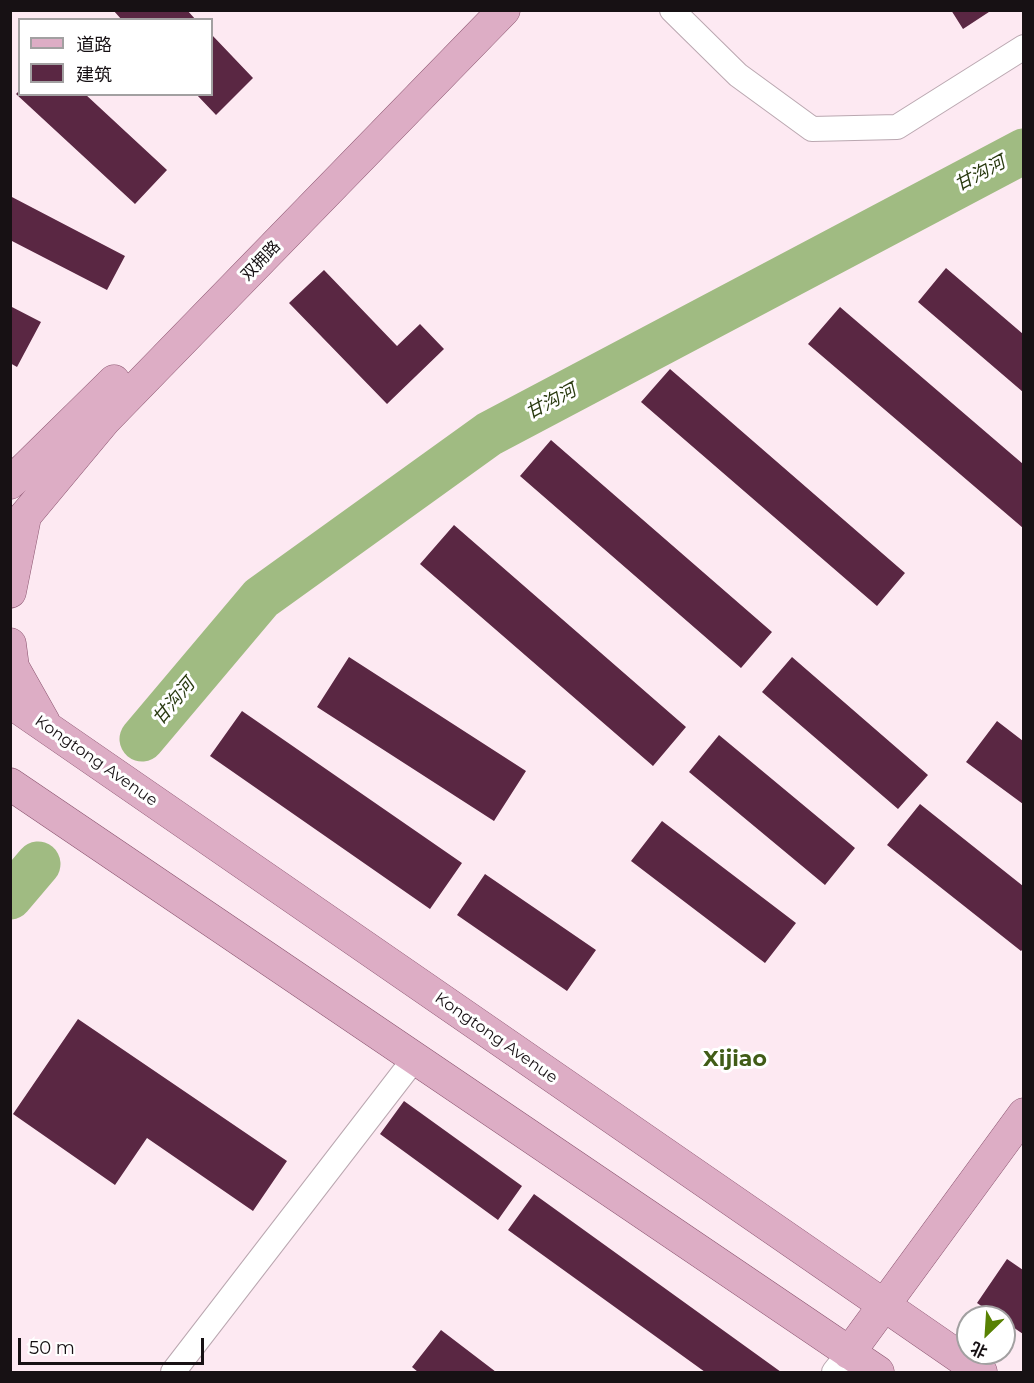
<!DOCTYPE html>
<meta charset="utf-8">
<style>
body{margin:0}
#map{position:relative;width:1034px;height:1383px;overflow:hidden;background:#fde9f2;font-family:Montserrat,"Noto Sans SC",sans-serif}
canvas{display:block}
.frame{position:absolute;inset:0;border:12px solid #171114;pointer-events:none}
.legend{position:absolute;left:18px;top:18px;width:195px;height:78px;box-sizing:border-box;background:#fff;border:2px solid #a2a0a1;margin:0;padding:8px 10px;list-style:none;font-size:18px;color:#171114}
.legend li{display:flex;align-items:center;gap:12px;height:30px}
.legend b{width:30px;border:2px solid #a2a0a1}
.north{position:absolute;left:956px;top:1305px;width:60px;height:60px;box-sizing:border-box;background:#fff;border:2px solid #a2a0a1;border-radius:50%;rotate:205deg;font-size:16px;font-weight:700;line-height:24px;text-align:center;color:#171114}
.north::after{content:'';display:block;margin:auto;width:21px;height:27px;background:#588103;clip-path:polygon(50% 0,100% 100%,50% 72%,0 100%)}
.scale{position:absolute;left:18px;top:1338px;width:186px;height:27px;box-sizing:border-box;border:3px solid #171114;border-top:0;padding-left:8px;font-size:18px;line-height:21px;white-space:nowrap;color:#171114;-webkit-text-stroke:4px #fff;paint-order:stroke}
</style>
<div id="map">
<canvas width="1034" height="1383"></canvas>
<div class="frame"></div>
<ul class="legend">
<li><b style="height:8px;background:#ddadc5"></b>道路</li>
<li><b style="height:16px;background:#5a2743"></b>建筑</li>
</ul>
<div class="north">北</div>
<div class="scale">50 m</div>
</div>
<script>
const ctx = document.querySelector('canvas').getContext('2d');
ctx.lineJoin = 'round';
function trace(path, color, width, dash) { ctx.strokeStyle = color; ctx.lineWidth = width; ctx.lineCap = dash ? 'butt' : 'round'; ctx.setLineDash(dash || []); ctx.stroke(path); }
function fill(path, color) { ctx.fillStyle = color; ctx.fill(path, 'evenodd'); }
function label(font, color, halo, rows, align = 'center') {
  ctx.font = font + ' Montserrat,"Noto Sans SC",sans-serif'; ctx.lineWidth = 6; ctx.setLineDash([]); ctx.textBaseline = 'middle'; ctx.strokeStyle = halo; ctx.fillStyle = color; for (const [text, x, y, turn = 0] of rows) {
    ctx.save(); ctx.translate(x, y); ctx.rotate((+turn || 0) * Math.PI / 180); ctx.textAlign = isNaN(turn) ? turn : align; if (halo) ctx.strokeText(text, 0, 0); ctx.fillText(text, 0, 0); ctx.restore();
  }
}
trace(new Path2D(`
 M142,739L261,598L489,434L1024,151
 M10,897L38,864`), '#a0bb82', 45);
fill(new Path2D(`
 M113,10H187L196,20H122Z
 M951,10H992L963,29Z
 M212,35L253,78L216,115L196,94H212Z
 M20,90V94H85L167,170L135,204L16,94Z
 M10,196L125,256L107,290L10,240Z
 M946,268L1023,334V392L918,302Z
 M324,270L397,346L420,324L444,349L387,404L289,303Z
 M10,306L41,322L17,367L10,363Z
 M840,307L1023,464V528L808,344Z
 M670,369L905,573L877,606L641,402Z
 M551,440L772,632L741,668L520,476Z
 M454,525L686,727L653,766L420,564Z
 M349,657L526,771L494,821L317,707Z
 M792,657L928,775L898,809L762,692Z
 M242,711L462,863L430,909L210,756Z
 M997,721L1023,741V804L966,762Z
 M719,735L855,848L825,885L689,772Z
 M920,804L1023,886V949L1021,951L887,845Z
 M662,821L796,923L765,963L631,861Z
 M485,874L596,950L567,991L457,915Z
 M78,1019L287,1161L253,1211L147,1138L115,1185L13,1114Z
 M404,1101L522,1186L498,1220L380,1134Z
 M534,1194L781,1372H705L508,1230Z
 M1007,1259L1023,1270V1334L1004,1321V1317H998L977,1303Z
 M441,1330L496,1372H418L412,1367Z`), '#5a2743');
const minor = new Path2D(`
 M672,10L738,75L812,129L897,127L1024,47
 M173,1372L415,1058
 M834,1372L849,1353`);
const major = new Path2D(`
 M10,483L114,381
 M10,534L105,420L504,10
 M10,592L25,517
 M10,644L13,667L44,722
 M10,702L981,1372
 M10,784L878,1372
 M849,1353L1024,1114`);
trace(minor, '#baa7b0', 26);
trace(major, '#89536e', 33);
trace(minor, '#fff', 24);
trace(major, '#ddadc5', 32);
label('16px', '#171114', '#fff', [
 ["双拥路",261,261,-46],
 ["Kongtong Avenue",96,761,35],
 ["Kongtong Avenue",496,1038,35]
]);
label('italic 18px', '#2a3b11', '#fff', [
 ["甘沟河",980,174,-28],
 ["甘沟河",551,402,-28],
 ["甘沟河",174,702,-50]
]);
label('bold 22px', '#415c17', '#fff', [
 ["Xijiao",735,1060]
]);
</script>
